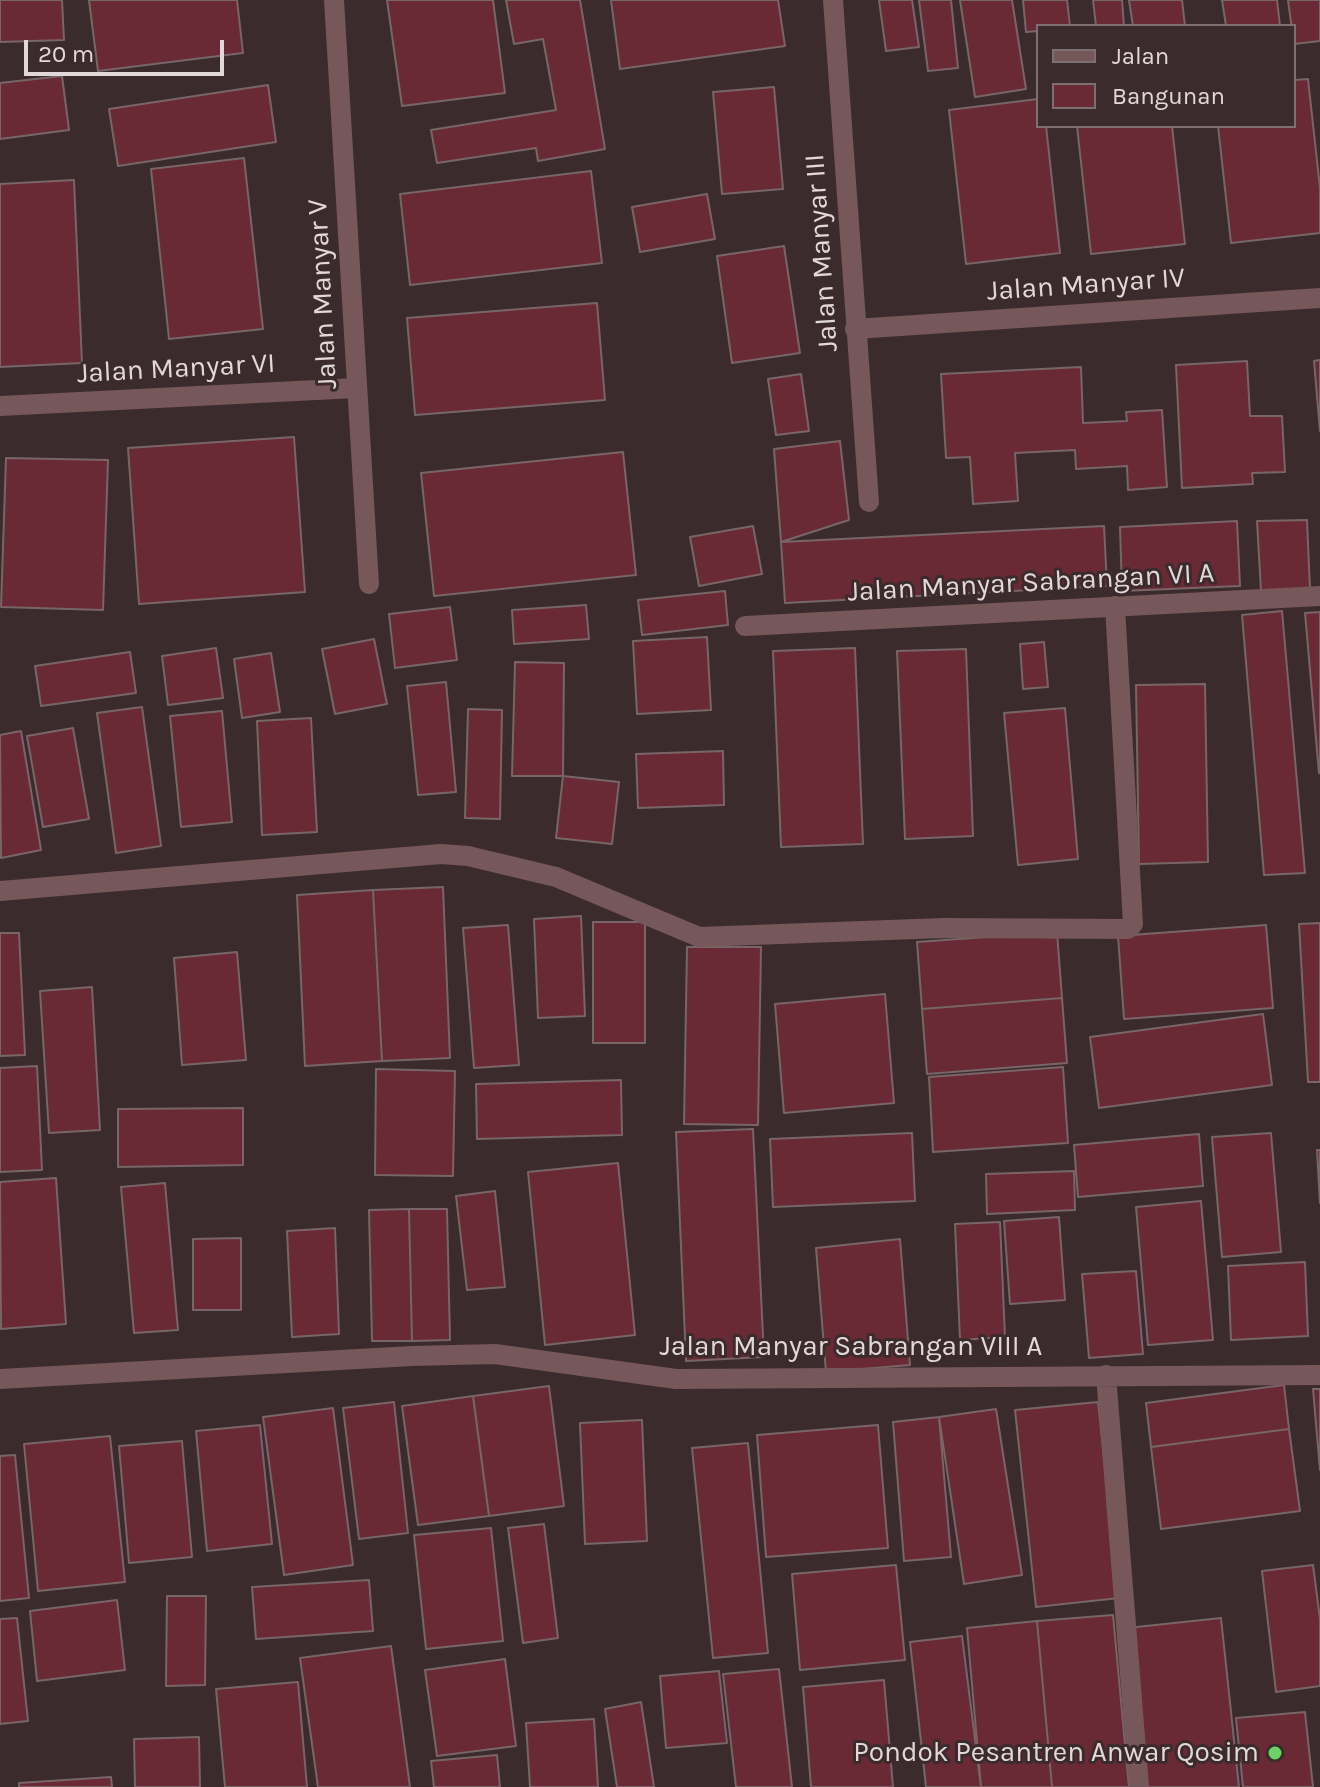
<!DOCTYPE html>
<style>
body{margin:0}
#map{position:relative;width:1320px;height:1787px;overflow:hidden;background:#3b2b2d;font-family:Karla,sans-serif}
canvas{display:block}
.legend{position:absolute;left:1036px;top:24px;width:260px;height:104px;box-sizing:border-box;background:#3b2b2d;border:2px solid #7e7072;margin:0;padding:10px 14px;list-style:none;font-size:24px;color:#e3d8d9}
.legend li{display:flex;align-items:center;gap:16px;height:40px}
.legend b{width:40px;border:2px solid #7e7072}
.scale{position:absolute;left:24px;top:40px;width:200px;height:36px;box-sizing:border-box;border:4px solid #e3d8d9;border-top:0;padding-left:10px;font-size:24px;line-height:28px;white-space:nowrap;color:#e3d8d9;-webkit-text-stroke:6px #3b2b2d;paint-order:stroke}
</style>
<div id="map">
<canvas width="1320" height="1787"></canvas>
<ul class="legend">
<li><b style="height:10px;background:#76575a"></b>Jalan</li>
<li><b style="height:22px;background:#692a35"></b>Bangunan</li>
</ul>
<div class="scale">20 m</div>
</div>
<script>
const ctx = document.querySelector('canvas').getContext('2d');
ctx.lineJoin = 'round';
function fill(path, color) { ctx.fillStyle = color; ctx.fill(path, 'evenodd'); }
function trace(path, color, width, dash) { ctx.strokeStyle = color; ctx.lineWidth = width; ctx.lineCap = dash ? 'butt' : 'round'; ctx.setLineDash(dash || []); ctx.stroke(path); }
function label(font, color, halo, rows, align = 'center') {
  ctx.font = font + ' Karla,sans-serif'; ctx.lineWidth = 6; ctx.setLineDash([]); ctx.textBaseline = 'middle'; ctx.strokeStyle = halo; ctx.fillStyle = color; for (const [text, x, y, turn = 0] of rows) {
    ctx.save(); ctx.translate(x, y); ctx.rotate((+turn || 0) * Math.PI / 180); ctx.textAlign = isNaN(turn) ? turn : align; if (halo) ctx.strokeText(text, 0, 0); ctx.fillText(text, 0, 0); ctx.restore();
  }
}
const building = new Path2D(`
 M0,0H62L64,40L0,42Z
 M89,0H237L243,53L98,71Z
 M387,0H493L505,93L402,106Z
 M506,0H580L605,149L538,161L536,148L437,163L431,130L556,110L543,39L514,44Z
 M611,0H778L785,46L620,69Z
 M879,0H912L919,47L886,51Z
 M919,0H951L958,68L928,71Z
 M960,0H1012L1026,89L975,97Z
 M1023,0H1067L1070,26H1038V31L1026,32Z
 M1093,0H1122L1124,26H1096Z
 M1129,0H1182L1185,26H1133Z
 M1222,0H1277L1280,26H1226Z
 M1288,0H1320V41L1294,44Z
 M62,76L69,130L0,139V83Z
 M1308,79L1320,188V233L1231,243L1218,126H1294V80Z
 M268,85L276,142L118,166L109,109Z
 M774,87L783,189L722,194L713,92Z
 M1038,99V126H1046L1060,253L966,264L949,110Z
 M1077,126H1172L1185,244L1091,254Z
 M244,158L263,329L169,339L151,169Z
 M591,171L602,263L410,285L400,194Z
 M74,180L82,363L0,367V184Z
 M707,194L715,239L640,252L632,207Z
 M784,246L800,353L732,363L717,256Z
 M597,303L605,400L415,415L407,318Z
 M1320,360V431L1314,361Z
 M1247,361L1250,416H1282L1285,472L1252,473L1253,484L1182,488L1176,365Z
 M1081,367L1083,423L1127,421L1126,412L1162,410L1167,487L1128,490L1127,466L1076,469L1075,450L1015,453L1018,501L973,504L970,457L946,458L941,374Z
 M801,374L809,431L776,435L768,379Z
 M294,437L305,592L139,604L128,448Z
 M840,441L849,520L781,542L774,449Z
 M623,452L636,575L434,596L421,473Z
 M6,458L108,460L103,610L1,607Z
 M1307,520L1310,589L1261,591L1257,521Z
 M1237,521L1240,586L1122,591L1120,527Z
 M753,526L762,574L699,586L690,537Z
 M1104,526L1107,586L785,603L781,542Z
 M725,591L728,625L642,635L638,600Z
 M586,605L589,639L514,644L512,610Z
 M450,607L457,660L395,668L389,614Z
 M1282,611L1305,873L1264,875L1242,615Z
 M1320,612V773H1319L1305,613Z
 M707,637L711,710L637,714L633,641Z
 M374,639L387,704L335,714L322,649Z
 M1044,642L1048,687L1023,689L1020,644Z
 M216,648L223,698L168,705L162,656Z
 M855,648L863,844L781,847L773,651Z
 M966,649L973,836L905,839L897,651Z
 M130,652L136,693L41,706L35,666Z
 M271,653L280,712L242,718L234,659Z
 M515,662L564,663L563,776H512Z
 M446,682L456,792L418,795L407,686Z
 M1205,684L1208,862L1139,864L1136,685Z
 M142,707L161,846L116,853L97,713Z
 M1065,708L1078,859L1018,865L1004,713Z
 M468,709L502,710L500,819L465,818Z
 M222,711L232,822L181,827L170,716Z
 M311,718L317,832L262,835L257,721Z
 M73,728L89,819L43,827L27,736Z
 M21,731L41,850L1,858L0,735Z
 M723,751L724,805L638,808L636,754Z
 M563,776L619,782L612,844L556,838Z
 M443,887L450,1058L382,1061L373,890Z
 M373,890L382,1061L305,1066L297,895Z
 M581,916L585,1016L538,1018L534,919Z
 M593,922H645V1043H593Z
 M1320,923V1082H1308L1299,924Z
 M508,925L519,1065L474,1068L463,928Z
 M1266,925L1273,1008L1124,1019L1118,936Z
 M1057,932L1062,998L922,1009L917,942Z
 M0,933H19L25,1055L0,1056Z
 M687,947H761L758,1125L684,1124Z
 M237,952L246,1060L182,1065L174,958Z
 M92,987L100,1130L49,1133L40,991Z
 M885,994L894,1103L784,1113L775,1004Z
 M1062,998L1067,1063L927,1074L922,1009Z
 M1263,1014L1272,1085L1099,1108L1090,1037Z
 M37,1066L42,1170L0,1172V1068Z
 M1063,1067L1068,1143L933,1152L929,1077Z
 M376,1069L455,1071L453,1176L375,1175Z
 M621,1080L622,1135L477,1139L476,1084Z
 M243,1108V1165L118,1167V1109Z
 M753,1129L764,1357L686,1361L676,1132Z
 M912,1133L915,1201L773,1207L770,1139Z
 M1271,1133L1281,1252L1222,1257L1212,1137Z
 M1199,1134L1203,1186L1078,1197L1074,1145Z
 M1317,1150H1320V1203Z
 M618,1163L635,1335L545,1345L528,1172Z
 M1074,1171L1075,1210L987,1214L986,1174Z
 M56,1178L66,1324L1,1329L0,1182Z
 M165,1183L178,1330L134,1333L121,1187Z
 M495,1191L505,1287L467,1290L456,1196Z
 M1201,1201L1213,1340L1148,1345L1136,1207Z
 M409,1209H447L450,1340L412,1341Z
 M409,1209L412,1341H372L369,1210Z
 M1059,1217L1065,1300L1010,1304L1004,1221Z
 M1000,1222L1005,1337L960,1340L955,1224Z
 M335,1228L339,1334L292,1337L287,1231Z
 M241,1238V1310H193V1239Z
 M900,1239L910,1365L826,1372L816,1248Z
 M1305,1262L1308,1336L1231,1340L1228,1266Z
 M1136,1271L1143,1354L1089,1358L1082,1274Z
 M1284,1385L1289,1429L1151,1447L1146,1403Z
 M549,1386L564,1506L489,1516L473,1396Z
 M1313,1389H1320V1470Z
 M473,1396L489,1516L418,1525L402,1406Z
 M394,1402L408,1533L359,1539L343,1408Z
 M1098,1402L1119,1598L1036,1607L1015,1410Z
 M333,1408L353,1565L284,1575L263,1417Z
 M996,1409L1022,1575L964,1584L939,1417Z
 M939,1417L951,1557L904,1561L893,1422Z
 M642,1420L647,1541L585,1544L580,1423Z
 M260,1425L272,1544L207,1551L196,1431Z
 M878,1425L888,1548L766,1557L757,1435Z
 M1289,1429L1300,1511L1161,1529L1151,1447Z
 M110,1436L125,1582L38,1591L24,1444Z
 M182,1441L192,1557L129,1563L119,1446Z
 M748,1443L768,1653L713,1658L692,1448Z
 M15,1455L29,1598L0,1601V1456Z
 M544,1524L558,1638L523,1643L508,1528Z
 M491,1528L503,1641L426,1649L414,1535Z
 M896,1565L905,1660L800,1670L792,1574Z
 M1313,1565L1320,1619V1686L1276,1692L1262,1571Z
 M369,1580L373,1631L256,1639L252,1587Z
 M167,1596H206L205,1685L166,1686Z
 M117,1600L125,1670L37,1681L30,1611Z
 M1113,1615L1129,1787H1052L1037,1621Z
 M17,1618L28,1721L0,1724V1619Z
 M1221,1618L1239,1787H1145L1127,1628Z
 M1037,1621L1052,1787H981L967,1628Z
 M962,1636L981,1787H926L910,1642Z
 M391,1646L410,1787H318L300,1658Z
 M505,1659L516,1746L437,1756L425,1670Z
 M779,1669L792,1787H736L723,1674Z
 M719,1671L727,1743L666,1748L660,1676Z
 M884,1680L893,1787H811L803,1687Z
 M298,1682L307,1787H225L216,1689Z
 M641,1702L654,1787H617L605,1709Z
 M1305,1712L1313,1787H1243L1236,1718Z
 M594,1719L598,1787H530L526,1723Z
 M199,1737L200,1787H135L134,1739Z
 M497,1755L500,1787H434L431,1761Z
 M111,1777L112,1787H19V1783Z`);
fill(building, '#692a35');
trace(building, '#786567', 2);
trace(new Path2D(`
 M334,0L369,584
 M833,0L869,502
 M855,329L1320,298
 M0,406L356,388
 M745,626L1320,596
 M0,891L441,854L468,856L556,877L699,937L943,928L1128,929L1133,924L1115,606
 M1106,1375L1139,1787
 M0,1379L412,1356L495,1354L676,1379L1320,1375`), '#76575a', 20);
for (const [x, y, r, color] of [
 [1275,1753,8,"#68d465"]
]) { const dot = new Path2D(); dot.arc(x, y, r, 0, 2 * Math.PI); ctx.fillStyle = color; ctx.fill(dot); trace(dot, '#3b2b2d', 3); }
label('28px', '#e3d8d9', '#3b2b2d', [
 ["Jalan Manyar III",822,253,-94],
 ["Jalan Manyar IV",1086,285,-4],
 ["Jalan Manyar V",323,294,-93],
 ["Jalan Manyar VI",176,369,-3],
 ["Jalan Manyar Sabrangan VI A",1031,583,-3],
 ["Jalan Manyar Sabrangan VIII A",851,1347]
]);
label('28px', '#e3d8d9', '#3b2b2d', [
 ["Pondok Pesantren Anwar Qosim",1259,1753]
], 'right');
</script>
